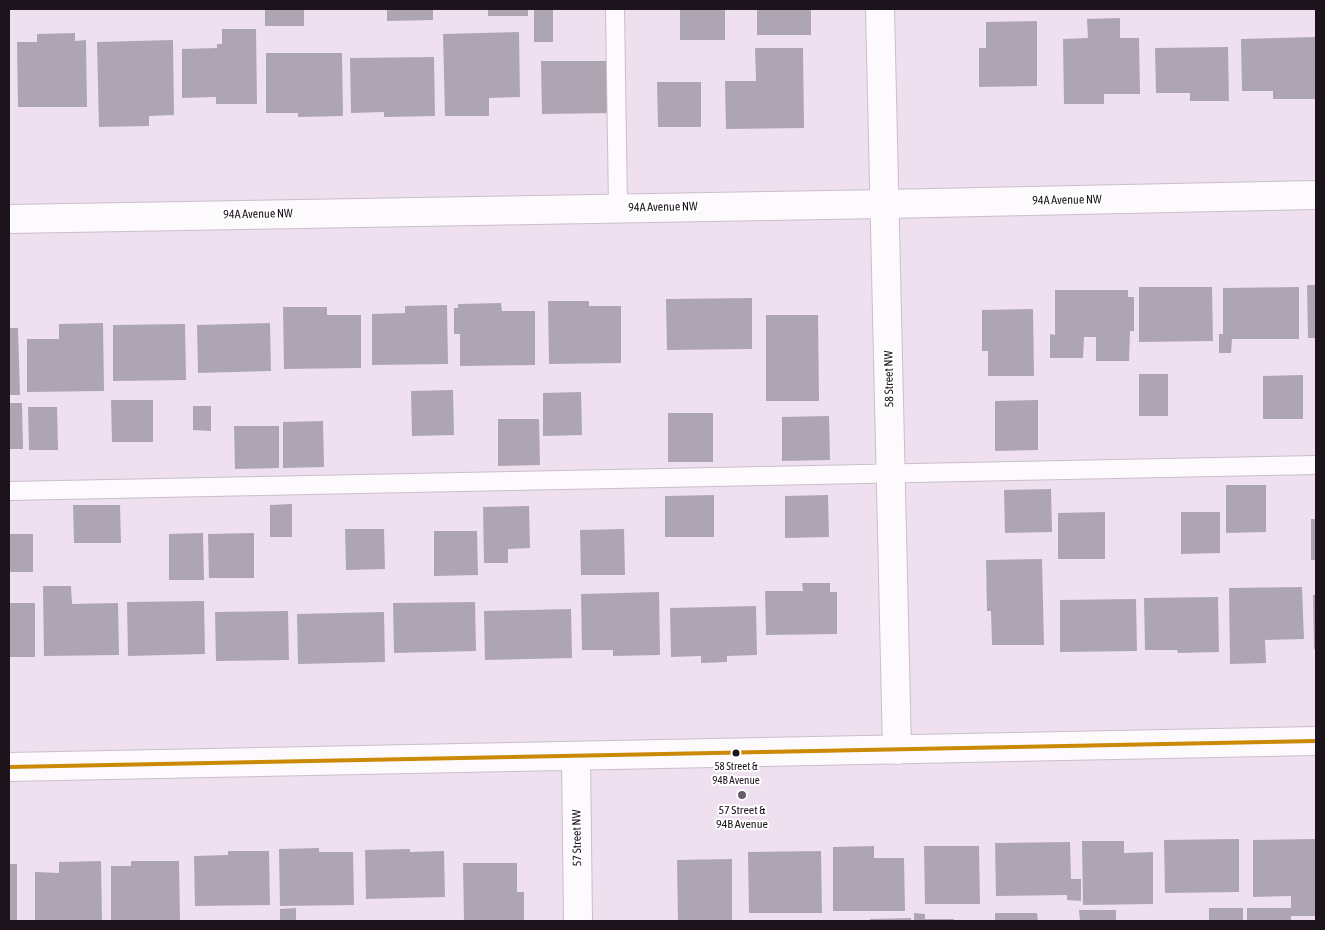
<!DOCTYPE html>
<style>
body{margin:0}
#map{position:relative;width:1325px;height:930px;overflow:hidden;background:#efe0f0;font-family:"Asap Condensed",sans-serif}
canvas{display:block}
.frame{position:absolute;inset:0;border:10px solid #1c131d;pointer-events:none}
</style>
<div id="map">
<canvas width="1325" height="930"></canvas>
<div class="frame"></div>
</div>
<script>
const ctx = document.querySelector('canvas').getContext('2d');
ctx.lineJoin = 'round';
function fill(path, color) { ctx.fillStyle = color; ctx.fill(path, 'evenodd'); }
function trace(path, color, width, dash) { ctx.strokeStyle = color; ctx.lineWidth = width; ctx.lineCap = dash ? 'butt' : 'round'; ctx.setLineDash(dash || []); ctx.stroke(path); }
function label(font, color, halo, rows, align = 'center') {
  ctx.font = font + ' "Asap Condensed",sans-serif'; ctx.lineWidth = 4; ctx.setLineDash([]); ctx.textBaseline = 'middle'; ctx.strokeStyle = halo; ctx.fillStyle = color; for (const [text, x, y, turn = 0] of rows) {
    ctx.save(); ctx.translate(x, y); ctx.rotate((+turn || 0) * Math.PI / 180); ctx.textAlign = isNaN(turn) ? turn : align; if (halo) ctx.strokeText(text, 0, 0); ctx.fillText(text, 0, 0); ctx.restore();
  }
}
fill(new Path2D(`
 M265,9H304V26H265Z
 M387,9H433V20L387,21Z
 M488,9H528V16H488Z
 M534,9H553V42H534Z
 M680,9H725V40H680Z
 M757,9H811V35H757Z
 M1120,18V38H1139L1140,94H1104V104H1064L1063,39L1088,38L1087,19Z
 M1037,21V86L979,87V48H986V22Z
 M222,29H256L257,104H216V97L182,98V49L217,48V44H222Z
 M519,32L520,97L489,98V116H445L443,34Z
 M75,33V41L86,40L87,107H18L17,42H37V34Z
 M1316,37V99H1273V91H1242L1241,39Z
 M173,40L174,115L149,116V126L99,127L97,42Z
 M1228,47L1229,101H1190V93H1156L1155,48Z
 M755,48H803L804,128L726,129L725,81H756Z
 M266,53H342L343,116L298,117V113H266Z
 M434,57L435,116L384,117V112L351,113L350,58Z
 M541,61H615V113L542,114Z
 M657,82H701V127H658Z
 M1307,285H1316V338H1308Z
 M1139,287H1212L1213,341L1139,342Z
 M1299,287V339H1232L1231,353H1219V334H1223V288Z
 M1055,290H1128V297H1134V331H1130L1129,361H1096V337H1084L1083,358H1050V334L1055,335Z
 M752,298V349L667,350L666,299Z
 M548,301H589V306H621V363L549,364Z
 M501,303L502,311H535V365L460,366V334H454V308H458V304Z
 M447,305L448,364L372,365V314L405,313V306Z
 M283,307H327V315H361V368L284,369Z
 M1033,309L1034,376H988V351H982V310Z
 M766,315H818L819,401H766Z
 M103,323L104,391L27,392V339H59V324Z
 M270,323L271,371L198,373L197,325Z
 M185,324L186,380L113,381V325Z
 M9,328H18L20,395H9Z
 M1139,374H1168V416H1139Z
 M1303,375V419H1263V376Z
 M453,390L454,435L412,436L411,391Z
 M581,392L582,435L543,436V393Z
 M111,400H153V442H112Z
 M1038,400V450L995,451V401Z
 M9,403H22L23,449H9Z
 M193,406H211V431L193,430Z
 M28,407H57L58,450H29Z
 M668,413H713V462H668Z
 M829,416L830,460L782,461V417Z
 M498,419H539L540,465L498,466Z
 M323,421L324,467L283,468V422Z
 M234,426H279V468L235,469Z
 M1226,485H1266V532L1226,533Z
 M1051,489L1052,532L1005,533L1004,490Z
 M714,495V537H665V496Z
 M828,495L829,537L785,538V496Z
 M292,504V537H270V505Z
 M73,505H120L121,543H74Z
 M529,506L530,548L508,549V563H484L483,507Z
 M1105,512V559H1058V513Z
 M1181,512H1220V553L1181,554Z
 M1311,519H1316V560H1311Z
 M345,529H384L385,569L346,570Z
 M624,529L625,575H581L580,530Z
 M434,531H477L478,575L434,576Z
 M203,533L204,580H169V534Z
 M254,533V578H209L208,534Z
 M9,534H33V572H9Z
 M1042,559L1044,645H992L991,611H987L986,560Z
 M802,583H830V592H837V634L766,635L765,591H803Z
 M43,586H71L72,604L118,603L119,655L44,656Z
 M1302,587L1304,639L1265,640L1266,663L1230,664L1229,588Z
 M659,592L660,655L613,656V650H582L581,594Z
 M1313,595H1316V649H1314Z
 M1218,597L1219,652L1178,653L1177,650H1145L1144,598Z
 M1136,599L1137,651L1060,652V600Z
 M204,601L205,654L128,656L127,602Z
 M475,602L476,651L394,653L393,603Z
 M9,603H35V657H9Z
 M756,606L757,655L727,656V662L701,663V656L671,657L670,608Z
 M571,609L572,658L485,660L484,611Z
 M288,611L289,660L216,661L215,612Z
 M384,612L385,662L298,664L297,614Z
 M1239,839V892L1165,893L1164,840Z
 M1316,839V916H1291V921H1247V908H1291V896L1253,897V840Z
 M1082,841H1124V853L1153,852V904L1083,905Z
 M1070,842L1071,879H1081V901L1067,900V895L996,896L995,843Z
 M874,846V858H904L905,911H833V847Z
 M924,846H979L980,904H925Z
 M319,848V852H353L354,905L280,906L279,849Z
 M410,849V852L444,851L445,897L366,899L365,850Z
 M228,851H269L270,905L195,906L194,856L228,855Z
 M821,851L822,913H749L748,852Z
 M732,859V921H678L677,860Z
 M101,861L102,921H35V872L59,873V862Z
 M131,861H179L180,920H111V866H131Z
 M463,863H517V892H524V921H464Z
 M9,864H17V921H9Z
 M296,908V921H280V909Z
 M1209,908H1243V921H1209Z
 M1079,910H1116V921H1080Z
 M914,913L925,914V919H954V921H914Z
 M995,913H1037L1038,921H995Z
 M911,918V921H870V919Z`), '#aea5b2');
const lane = new Path2D(`
 M615,9L618,208
 M9,491L1316,465`);
const street = new Path2D(`
 M9,219L885,204L1316,195`);
const secondary = new Path2D(`
 M880,9L897,750
 M576,756L578,921
 M9,767L1316,741`);
trace(lane, '#cabecb', 20);
trace(street, '#cabecb', 30);
trace(secondary, '#cabecb', 30);
trace(lane, '#fdfafd', 18);
trace(street, '#fdfafd', 28);
trace(secondary, '#fdfafd', 28);
trace(new Path2D(`
 M9,767L1316,741`), '#cb8906', 4);
for (const [x, y, r, color] of [
 [736,753,4.5,"#1c131d"],
 [742,795,5,"#665b67"]
]) { const dot = new Path2D(); dot.arc(x, y, r, 0, 2 * Math.PI); ctx.fillStyle = color; ctx.fill(dot); trace(dot, '#fff', 2); }
label('11px', '#1c131d', '#fff', [
 ["58 Street &",736,767],
 ["94B Avenue",736,781]
]);
label('12px', '#1c131d', '#fff', [
 ["94A Avenue NW",1067,200,-1],
 ["94A Avenue NW",663,207,-1],
 ["94A Avenue NW",258,214,-1],
 ["58 Street NW",889,379,-91],
 ["57 Street NW",577,838,-91]
]);
label('12px', '#1c131d', '#fff', [
 ["57 Street &",742,810],
 ["94B Avenue",742,824]
]);
</script>
